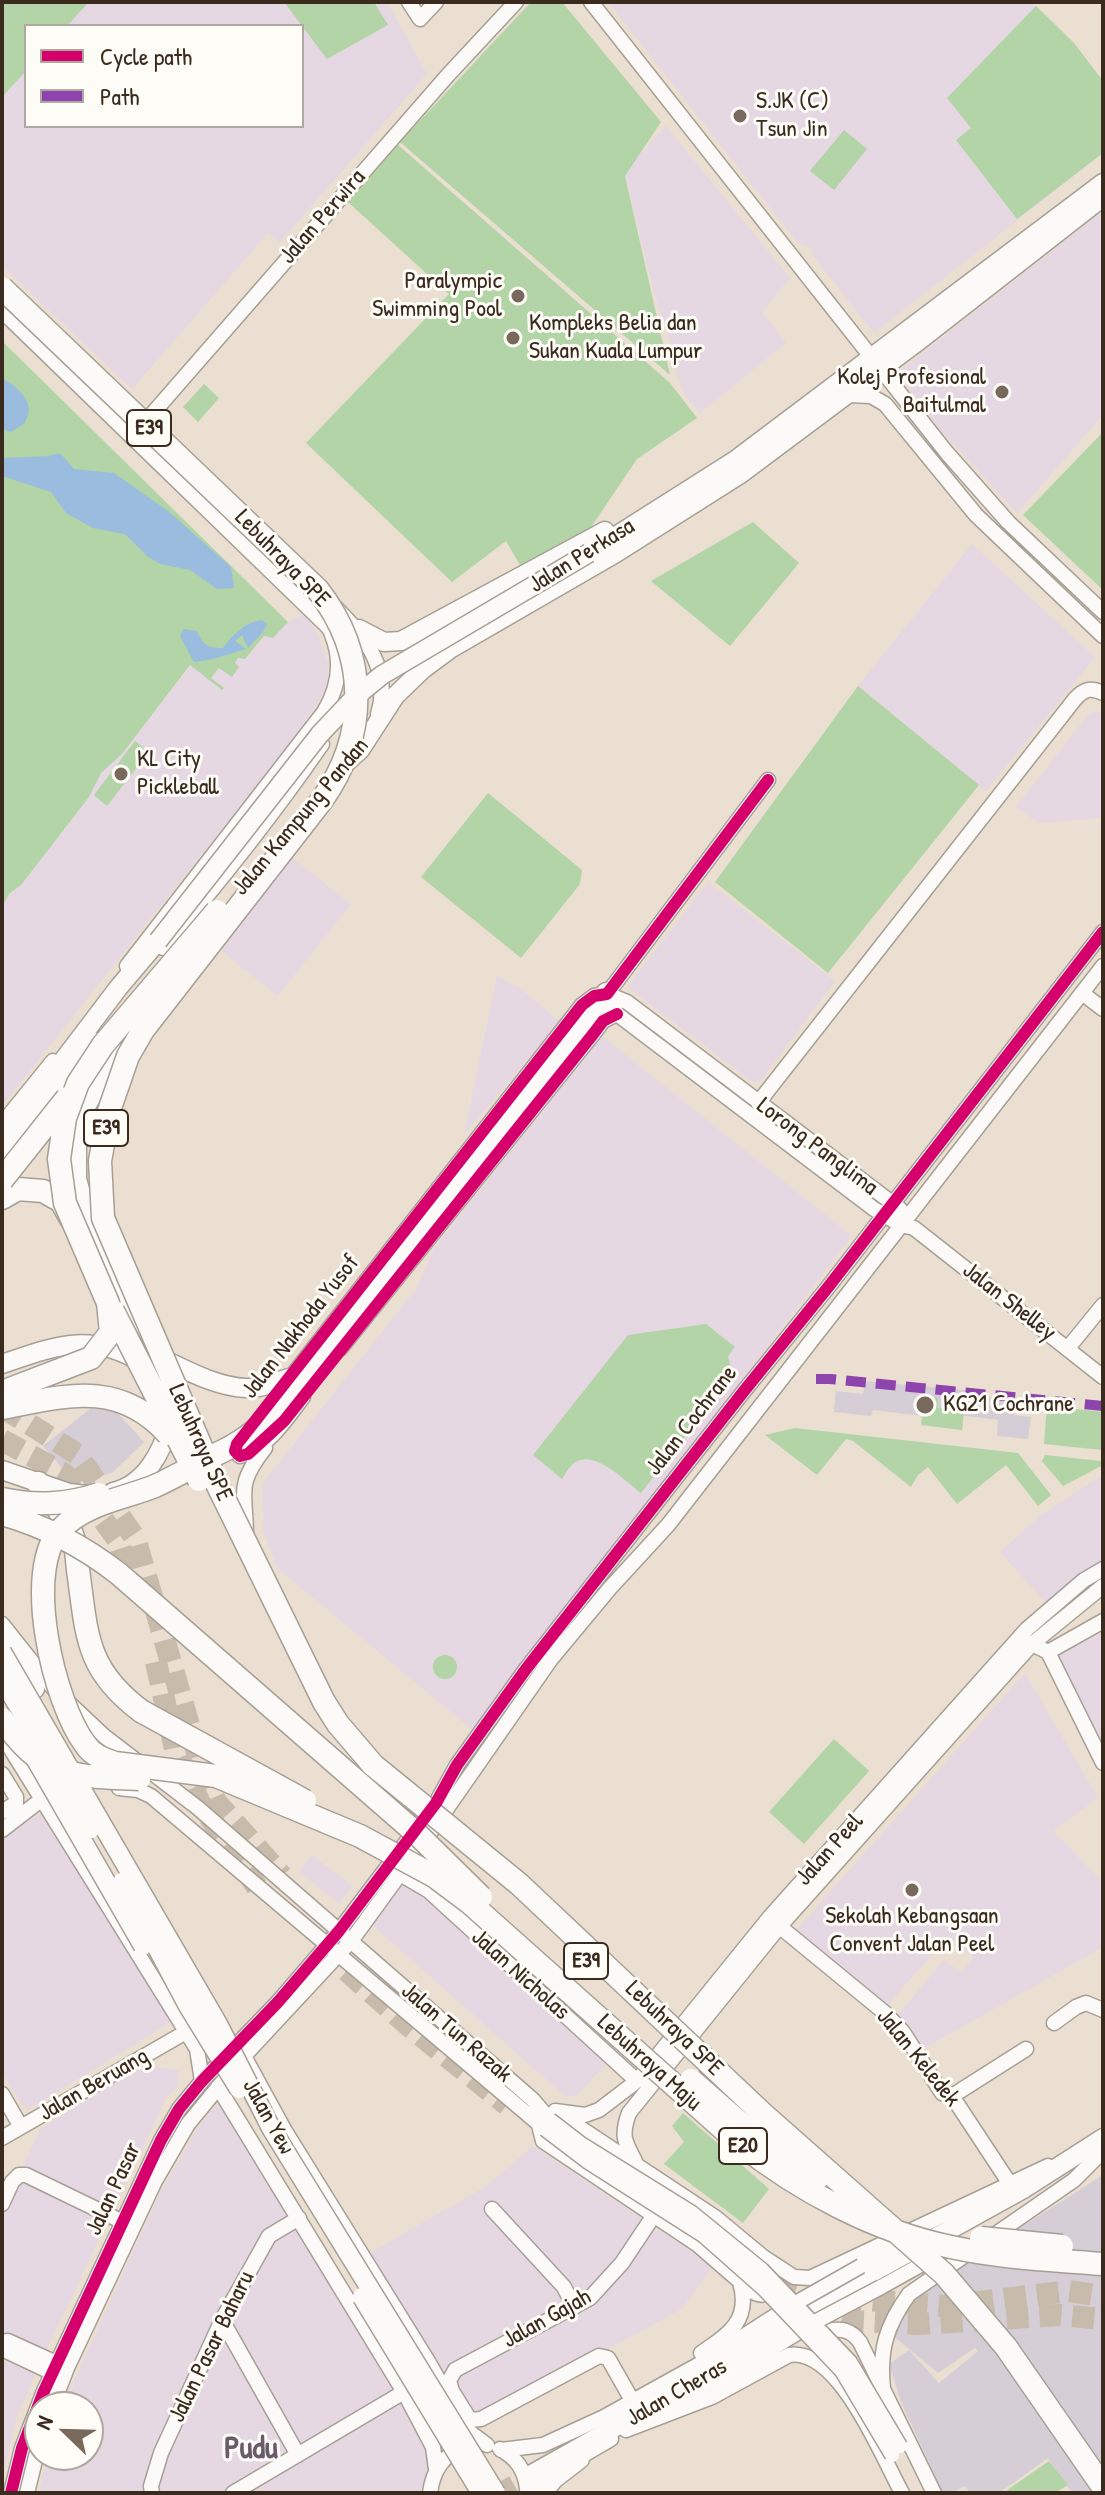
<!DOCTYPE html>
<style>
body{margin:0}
#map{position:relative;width:1105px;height:2495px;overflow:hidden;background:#eadfd0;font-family:"Patrick Hand",sans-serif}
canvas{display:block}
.frame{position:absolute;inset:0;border:4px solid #3b2a1e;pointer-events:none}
.legend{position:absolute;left:24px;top:24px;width:280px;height:104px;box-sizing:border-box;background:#fdfcf7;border:2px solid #afa8a0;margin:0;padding:10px 14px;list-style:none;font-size:24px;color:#3b2a1e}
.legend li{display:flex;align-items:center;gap:16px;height:40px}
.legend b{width:40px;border:2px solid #afa8a0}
.north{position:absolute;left:24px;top:2391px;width:80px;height:80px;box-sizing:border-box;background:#fdfcf7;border:2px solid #afa8a0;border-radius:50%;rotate:293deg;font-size:22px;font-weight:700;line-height:32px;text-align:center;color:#3b2a1e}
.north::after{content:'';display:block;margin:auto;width:28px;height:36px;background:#78695c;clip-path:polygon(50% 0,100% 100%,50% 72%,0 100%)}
</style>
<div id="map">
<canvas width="1105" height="2495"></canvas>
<div class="frame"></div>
<ul class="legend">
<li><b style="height:10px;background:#d6006c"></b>Cycle path</li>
<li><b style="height:10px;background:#8e44ad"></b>Path</li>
</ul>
<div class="north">N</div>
</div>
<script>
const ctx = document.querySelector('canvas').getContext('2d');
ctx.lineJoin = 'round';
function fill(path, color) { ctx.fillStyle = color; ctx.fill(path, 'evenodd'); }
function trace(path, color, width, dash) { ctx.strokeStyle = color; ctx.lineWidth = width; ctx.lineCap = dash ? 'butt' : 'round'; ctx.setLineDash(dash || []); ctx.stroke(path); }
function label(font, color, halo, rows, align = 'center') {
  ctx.font = font + ' "Patrick Hand",sans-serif'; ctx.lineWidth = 6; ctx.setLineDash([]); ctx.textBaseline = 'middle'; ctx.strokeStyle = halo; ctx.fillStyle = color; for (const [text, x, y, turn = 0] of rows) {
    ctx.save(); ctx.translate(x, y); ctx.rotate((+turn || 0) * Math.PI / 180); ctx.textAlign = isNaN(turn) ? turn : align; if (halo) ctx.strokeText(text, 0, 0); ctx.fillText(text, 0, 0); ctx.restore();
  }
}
fill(new Path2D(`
 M89,2H387L427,74L280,242L268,233L132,389L2,266V97L26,71V126H302V26H67Z
 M608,2H1031L1059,27L1103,81V153L874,333L811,253L812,248L798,243Z
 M666,126L790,278L762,312L786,343L700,413L685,396L676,371L677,363L655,296L624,172Z
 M1103,211V415L1017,513L938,427L901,378V370Z
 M972,544L1095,657L986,791L858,686Z
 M304,614L317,633L328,662V681L321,698L289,744L2,1106V907L9,894L21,885L89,797L101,773L122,754L191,665L223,687L211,678L219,668L235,663L238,658L246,659L264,636L273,638L288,622Z
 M1097,711L1103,715V818L1039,823L1016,807L1088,715Z
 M292,858L351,904L278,996L220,950Z
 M708,882L835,981L760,1082L751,1081L627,987Z
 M497,976L521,989L560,1022L464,1135Z
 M602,1036L852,1236L474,1731L277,1568L264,1533L262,1488L266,1479L416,1289L434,1248Z
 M1103,1475V1561L1082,1575L1047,1604L1000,1552L1041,1515Z
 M1103,1626V1755L1053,1654Z
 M1025,1673L1098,1798L1053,1831L1103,1882V1947L923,2049L908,2023L898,2015L944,1960L961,1972L974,1958L948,1936L884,2009L797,1929Z
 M46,1810L171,2022L29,2109L22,2105L2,2073V1837Z
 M312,1855L352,1886L339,1903L299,1872Z
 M406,1881L425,1893L609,2061L576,2096L566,2097L371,1924Z
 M144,2065L179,2070L178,2086L166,2098L36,2372L16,2420L2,2478V2211L40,2129Z
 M220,2100L402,2400L428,2448L430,2469L423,2493H38L48,2455H88V2407H63L64,2403L159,2195L197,2129Z
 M533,2146L713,2266L682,2309L480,2417L463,2416L370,2253L485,2187Z`), '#e6d8e3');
fill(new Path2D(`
 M865,1381L965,1390V1394L1016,1400L1014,1415L1031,1417L1028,1439L997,1436L998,1420L958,1415L957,1420L873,1410L871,1416L834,1412L836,1391L863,1394Z
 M104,1398L144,1442L112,1473L86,1480L68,1475L43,1446Z
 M1103,2175V2493H1072L1048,2458L999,2493H970L965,2486L952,2493H943L901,2402L889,2364L909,2350L939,2383L978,2351L975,2348L938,2373L893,2336L917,2297L963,2264Z`), '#d6ced6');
fill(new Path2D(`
 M2,2H89L67,26H26V71L2,97Z
 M284,2H374L388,25L327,59Z
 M531,2H562L661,122L625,176L670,375L400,142Z
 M1036,6L1074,43L1103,81V153L1017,219L956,140L971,128L947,98Z
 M844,130L867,149L834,190L810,171Z
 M398,145L670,383L697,418L637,459L591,527L520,565L506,541L452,582L306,443L449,294L348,202Z
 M2,341L288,622L273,638L264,636L245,659L238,658L235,663L239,667L232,677L219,668L211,678L224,688L222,690L190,665L122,754L101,773L89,797L21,885L9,894L2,907Z
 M204,384L219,398L198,422L183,407Z
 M1103,432V590L1023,515Z
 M753,522L799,563L730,646L651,581Z
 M858,686L979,785L828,973L715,882Z
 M135,741L149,752L107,806L94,795Z
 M488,793L582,870L580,884L521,958L421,877Z
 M706,1324L735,1347L728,1356L733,1376L641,1493C626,1482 594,1448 574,1463C569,1467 565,1474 562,1479L533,1455L628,1335Z
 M924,1396L938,1398V1408L951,1409L952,1400L965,1401L962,1430L921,1425Z
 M1047,1406L1103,1412V1450L1044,1444Z
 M795,1428L1018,1453L1051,1495L1038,1506L1006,1465L957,1504L928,1467L918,1475L911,1487L853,1441L846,1439L817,1475L765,1435Z
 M1045,1455L1101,1461L1103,1465L1063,1486L1042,1461Z
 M433 1667a12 12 0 1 1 24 0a12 12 0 1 1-24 0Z
 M834,1739L869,1771L804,1844L769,1812Z
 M683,2113L769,2189L743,2223L664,2164L684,2142L672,2126Z
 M1049,2461L1068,2485L1055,2493H1003Z`), '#b2d4a7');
fill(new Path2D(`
 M2,379C13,383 28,396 29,409C29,414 26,418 25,423L11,432L2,429Z
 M60,453L74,469L114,473L168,511L231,567L234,588L217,589L190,570L160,564L147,556L125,534L93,528L66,513L51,492L2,476V458L48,456Z
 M262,620L267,624L263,632L248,648L242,635L235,641L246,649L213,659L194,662L180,636L184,629L197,631C202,644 208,649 223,648C232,635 245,622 262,620Z`), '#9abcdf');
trace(new Path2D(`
 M498,2493L532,2474`), '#c7bbac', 18, [18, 9]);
trace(new Path2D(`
 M2,1407L77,1454L135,1538L202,1770L216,1802L282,1876
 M2,1440L63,1473L91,1503L118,1540L135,1591
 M156,1662L175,1749L200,1803L257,1887
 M322,1949L410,2027L507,2105
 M473,2056L536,2114
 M778,2274L790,2280L854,2299L945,2306L1069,2291L1103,2296
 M811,2307L854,2321L920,2324L1060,2315L1103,2319`), '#c7bbac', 22, [22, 11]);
const minor = new Path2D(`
 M409,2L420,19L436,2
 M591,2L947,453L1008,522L1103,612
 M2,311L328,627L337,642
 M847,395L871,396L885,404L976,515L1103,636
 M139,429L448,75L516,2
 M335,607C365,636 392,670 378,714
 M163,948C219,883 273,815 322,744
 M127,966L324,712C339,687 343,662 332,635
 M1082,993L1103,1009
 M607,994L627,1002L900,1209
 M614,1008L617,1014L874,1209L901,1225L914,1228L1103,1377
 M758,1103L1075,699C1084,689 1091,687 1103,693
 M2,1124L53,1061
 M1068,1348L1103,1305
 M340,1349L594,1033L603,1021L617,1014
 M284,1386L582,1005L594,996L607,994L768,780
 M241,1439L235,1451L240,1456C266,1450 288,1417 303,1397
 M246,1536C246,1492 235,1486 265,1448
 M2,1624L53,1688L104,1736L198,1808L533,2100L550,2120
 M1032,1644L1048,1652L1103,1763
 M1048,1652L1103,1621
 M2,1735L197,2049L202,2081
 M2,1774L16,1797V1803L2,1812
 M32,1782L44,1787H58
 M119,1788L138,1790L151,1796L545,2129
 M2,1830L46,1796
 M400,1874L429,1891L637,2081
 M773,1921L885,2013L903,2032L942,2093L952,2096L1010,2184
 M1054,2023L1076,2007L1086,2003L1103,2010
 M244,2056L285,2131L429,2363L467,2430L487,2445
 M218,2087L404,2392L433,2447L436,2469
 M2,2094L21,2127
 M952,2096L1026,2049
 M555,2111L585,2115L599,2110L637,2081L769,1918L1027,1629L1084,1580L1103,1569
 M561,2115L715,2217L762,2256L794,2277L810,2278L1048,2166
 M539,2125L543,2141L698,2245L751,2291C760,2296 768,2297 775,2287
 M2,2138L186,2032
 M635,2161C624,2141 621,2135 629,2113L779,1927L1032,1644L1103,1586
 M2,2204L12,2182L19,2175H26L123,2222
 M492,2209L564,2287L574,2307
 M861,2266L911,2242
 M881,2287L933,2258
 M222,2320L298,2455
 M2,2342L8,2341L63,2366
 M821,2343L828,2331C842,2328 851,2330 860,2342L934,2493
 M2,2349L59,2376
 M701,2353C730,2334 751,2319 740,2282
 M455,2370L449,2381L452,2391L470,2420L481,2419L599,2356L608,2358L633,2402
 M455,2370L590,2298L622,2263L654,2215
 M883,2389C879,2350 886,2326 909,2294L1074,2180L1098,2156
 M678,2402L720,2380L812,2324
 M52,2407L67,2368L155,2181L188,2124L244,2056L351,1941L432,1830L551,1659L610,1588L668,1525L1103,966
 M626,2430L712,2397L789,2355C839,2347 882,2457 902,2493
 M500,2449C516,2458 525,2469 527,2489
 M501,2450L543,2445L604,2417L705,2361L792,2305
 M570,2463L611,2439
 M11,2493L22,2448L44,2391L161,2140L179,2109L202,2081L278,2002L339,1931L436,1803L457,1765L526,1669L744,1391L829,1286L1103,932
 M27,2493L40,2440
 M152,2493L151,2486L161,2453L222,2320L269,2236L299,2218
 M233,2493L404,2392
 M430,2493C433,2470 443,2455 464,2447
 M529,2493L538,2481L551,2472`);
const major = new Path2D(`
 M589,553L737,459L1103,183
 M359,629L384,642L401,641L605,531
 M342,766L360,750L395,696L423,669L450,649L616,553L739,475L917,342L1103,197
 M137,1019L125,1036L81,1116L77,1134V1179L88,1217L158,1373
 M2,1141L119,987L158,941
 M5,1160L78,1062L97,1042
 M156,1356C183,1368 215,1387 246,1388C261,1389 275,1382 289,1378
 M2,1364C55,1346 90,1331 143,1363
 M2,1470L69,1493L87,1495
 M113,1492C145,1485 162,1452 170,1423
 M2,1640L35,1689
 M532,2474L740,2357L855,2282L1025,2188L1103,2138
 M543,2493L554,2479L580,2459`);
const highway = new Path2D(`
 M2,1198L18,1189L43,1191L61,1201L71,1219
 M344,1327L607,994
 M38,1483C52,1501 67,1518 74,1540C77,1552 77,1565 79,1577C87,1639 88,1671 141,1711`);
trace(minor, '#a79f95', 17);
trace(major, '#a79f95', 21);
trace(highway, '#a79f95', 25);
trace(minor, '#fcfaf8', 14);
trace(major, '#fcfaf8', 18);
trace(highway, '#fcfaf8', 22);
const minorBridge = new Path2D(`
 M550,2120L581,2144L692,2213L762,2270L850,2362L900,2446
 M545,2129L587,2161L703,2235L764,2289L842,2371L892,2455
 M794,2304L861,2266
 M813,2323L881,2287`);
const majorBridge = new Path2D(`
 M158,941L320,734L355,697L382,675L589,553
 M2,1652L218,2024L271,2128L496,2493
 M2,1679L91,1829
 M32,1753L143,1946
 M122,1882L188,2006L239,2089
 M362,2297L481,2493`);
const highwayBridge = new Path2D(`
 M2,288L318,590C368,654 369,734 322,800L143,1030L128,1056L109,1111L100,1161L103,1218L218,1486L324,1702L338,1724L373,1765L519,1884L763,2114L944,2274L1006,2347L1103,2487
 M2,1180L67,1098
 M113,1311L199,1480
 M2,1392L91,1358L111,1332L108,1303L65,1203L59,1159L65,1118L78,1083L103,1045L217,911
 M2,1408C65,1396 118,1379 168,1434
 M215,1455C195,1465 175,1477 155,1486C123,1499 86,1503 61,1529C22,1570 54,1703 85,1744C92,1755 103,1759 115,1763L216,1776L360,1836L434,1876L470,1903L739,2143C800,2191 874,2231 951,2247C1001,2258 1052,2260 1103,2264
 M204,1459C268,1437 305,1379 344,1327
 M2,1499C36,1506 66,1505 99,1494
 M2,1514C45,1526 83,1546 119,1574L417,1834L481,1897
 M141,1711L305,1801
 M2,1719C44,1778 71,1776 139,1779
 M691,2080C731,2115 771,2152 817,2179
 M981,2238L1062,2246`);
trace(minorBridge, '#a79f95', 17, []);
trace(majorBridge, '#a79f95', 21, []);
trace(highwayBridge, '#a79f95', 25, []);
trace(minorBridge, '#fcfaf8', 14);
trace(majorBridge, '#fcfaf8', 18);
trace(highwayBridge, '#fcfaf8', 22);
trace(new Path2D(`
 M816,1379H830L1103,1406`), '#8e44ad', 10, [20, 10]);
trace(new Path2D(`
 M617,1014L603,1021L594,1033L284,1421L248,1454L240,1456L235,1451L237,1444L582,1005L594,996L607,994L768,780
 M11,2493L22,2448L44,2391L161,2140L179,2109L202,2081L278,2002L339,1931L436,1803L457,1765L526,1669L744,1391L829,1286L1103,932`), '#d6006c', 12);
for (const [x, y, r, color] of [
 [740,116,8,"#78695c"],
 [518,296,8,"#78695c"],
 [513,338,8,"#78695c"],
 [1002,392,8,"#78695c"],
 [121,774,8,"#78695c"],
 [925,1405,10,"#78695c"],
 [912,1890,8,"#78695c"]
]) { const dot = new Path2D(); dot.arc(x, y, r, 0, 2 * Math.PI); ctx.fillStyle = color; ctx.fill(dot); trace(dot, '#fdfcf7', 3); }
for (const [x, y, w] of [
 [149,428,44],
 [106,1128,44],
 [586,1961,44],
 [743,2146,48]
]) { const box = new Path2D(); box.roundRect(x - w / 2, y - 18, w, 36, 6); ctx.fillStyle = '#fdfcf7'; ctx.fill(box); trace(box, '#3b2a1e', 2); }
label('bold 22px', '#3b2a1e', null, [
 ["E39",149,428],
 ["E39",106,1128],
 ["E39",586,1961],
 ["E20",743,2146]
]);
label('24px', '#3b2a1e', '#fdfcf7', [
 ["S.JK (C)",756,102],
 ["Tsun Jin",756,130],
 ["Paralympic",502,282,"right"],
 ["Swimming Pool",502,310,"right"],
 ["Kompleks Belia dan",529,324],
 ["Sukan Kuala Lumpur",529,352],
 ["Kolej Profesional",986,378,"right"],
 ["Baitulmal",986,406,"right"],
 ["KL City",137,760],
 ["Pickleball",137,788],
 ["KG21 Cochrane",943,1405],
 ["Sekolah Kebangsaan",912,1917,"center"],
 ["Convent Jalan Peel",912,1945,"center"]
], 'left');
label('24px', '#3b2a1e', '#fdfcf7', [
 ["Jalan Perwira",323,217,-49],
 ["Jalan Perkasa",582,556,-32],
 ["Lebuhraya SPE",282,559,46],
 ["Jalan Kampung Pandan",301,817,-50],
 ["Lorong Panglima",817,1147,37],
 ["Jalan Shelley",1009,1302,38],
 ["Jalan Nakhoda Yusof",301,1327,-52],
 ["Jalan Cochrane",692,1421,-52],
 ["Lebuhraya SPE",200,1443,66],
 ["Jalan Peel",830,1850,-48],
 ["Jalan Nicholas",520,1975,42],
 ["Lebuhraya SPE",674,2029,44],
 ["Jalan Tun Razak",456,2033,41],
 ["Jalan Keledek",918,2058,51],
 ["Lebuhraya Maju",649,2063,42],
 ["Jalan Beruang",94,2085,-30],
 ["Jalan Yew",268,2117,61],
 ["Jalan Pasar",114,2189,-65],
 ["Jalan Gajah",547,2319,-29],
 ["Jalan Pasar Baharu",212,2347,-64],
 ["Jalan Cheras",677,2393,-30]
]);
label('bold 32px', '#6a5a6a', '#fdfcf7', [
 ["Pudu",251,2449]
]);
</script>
